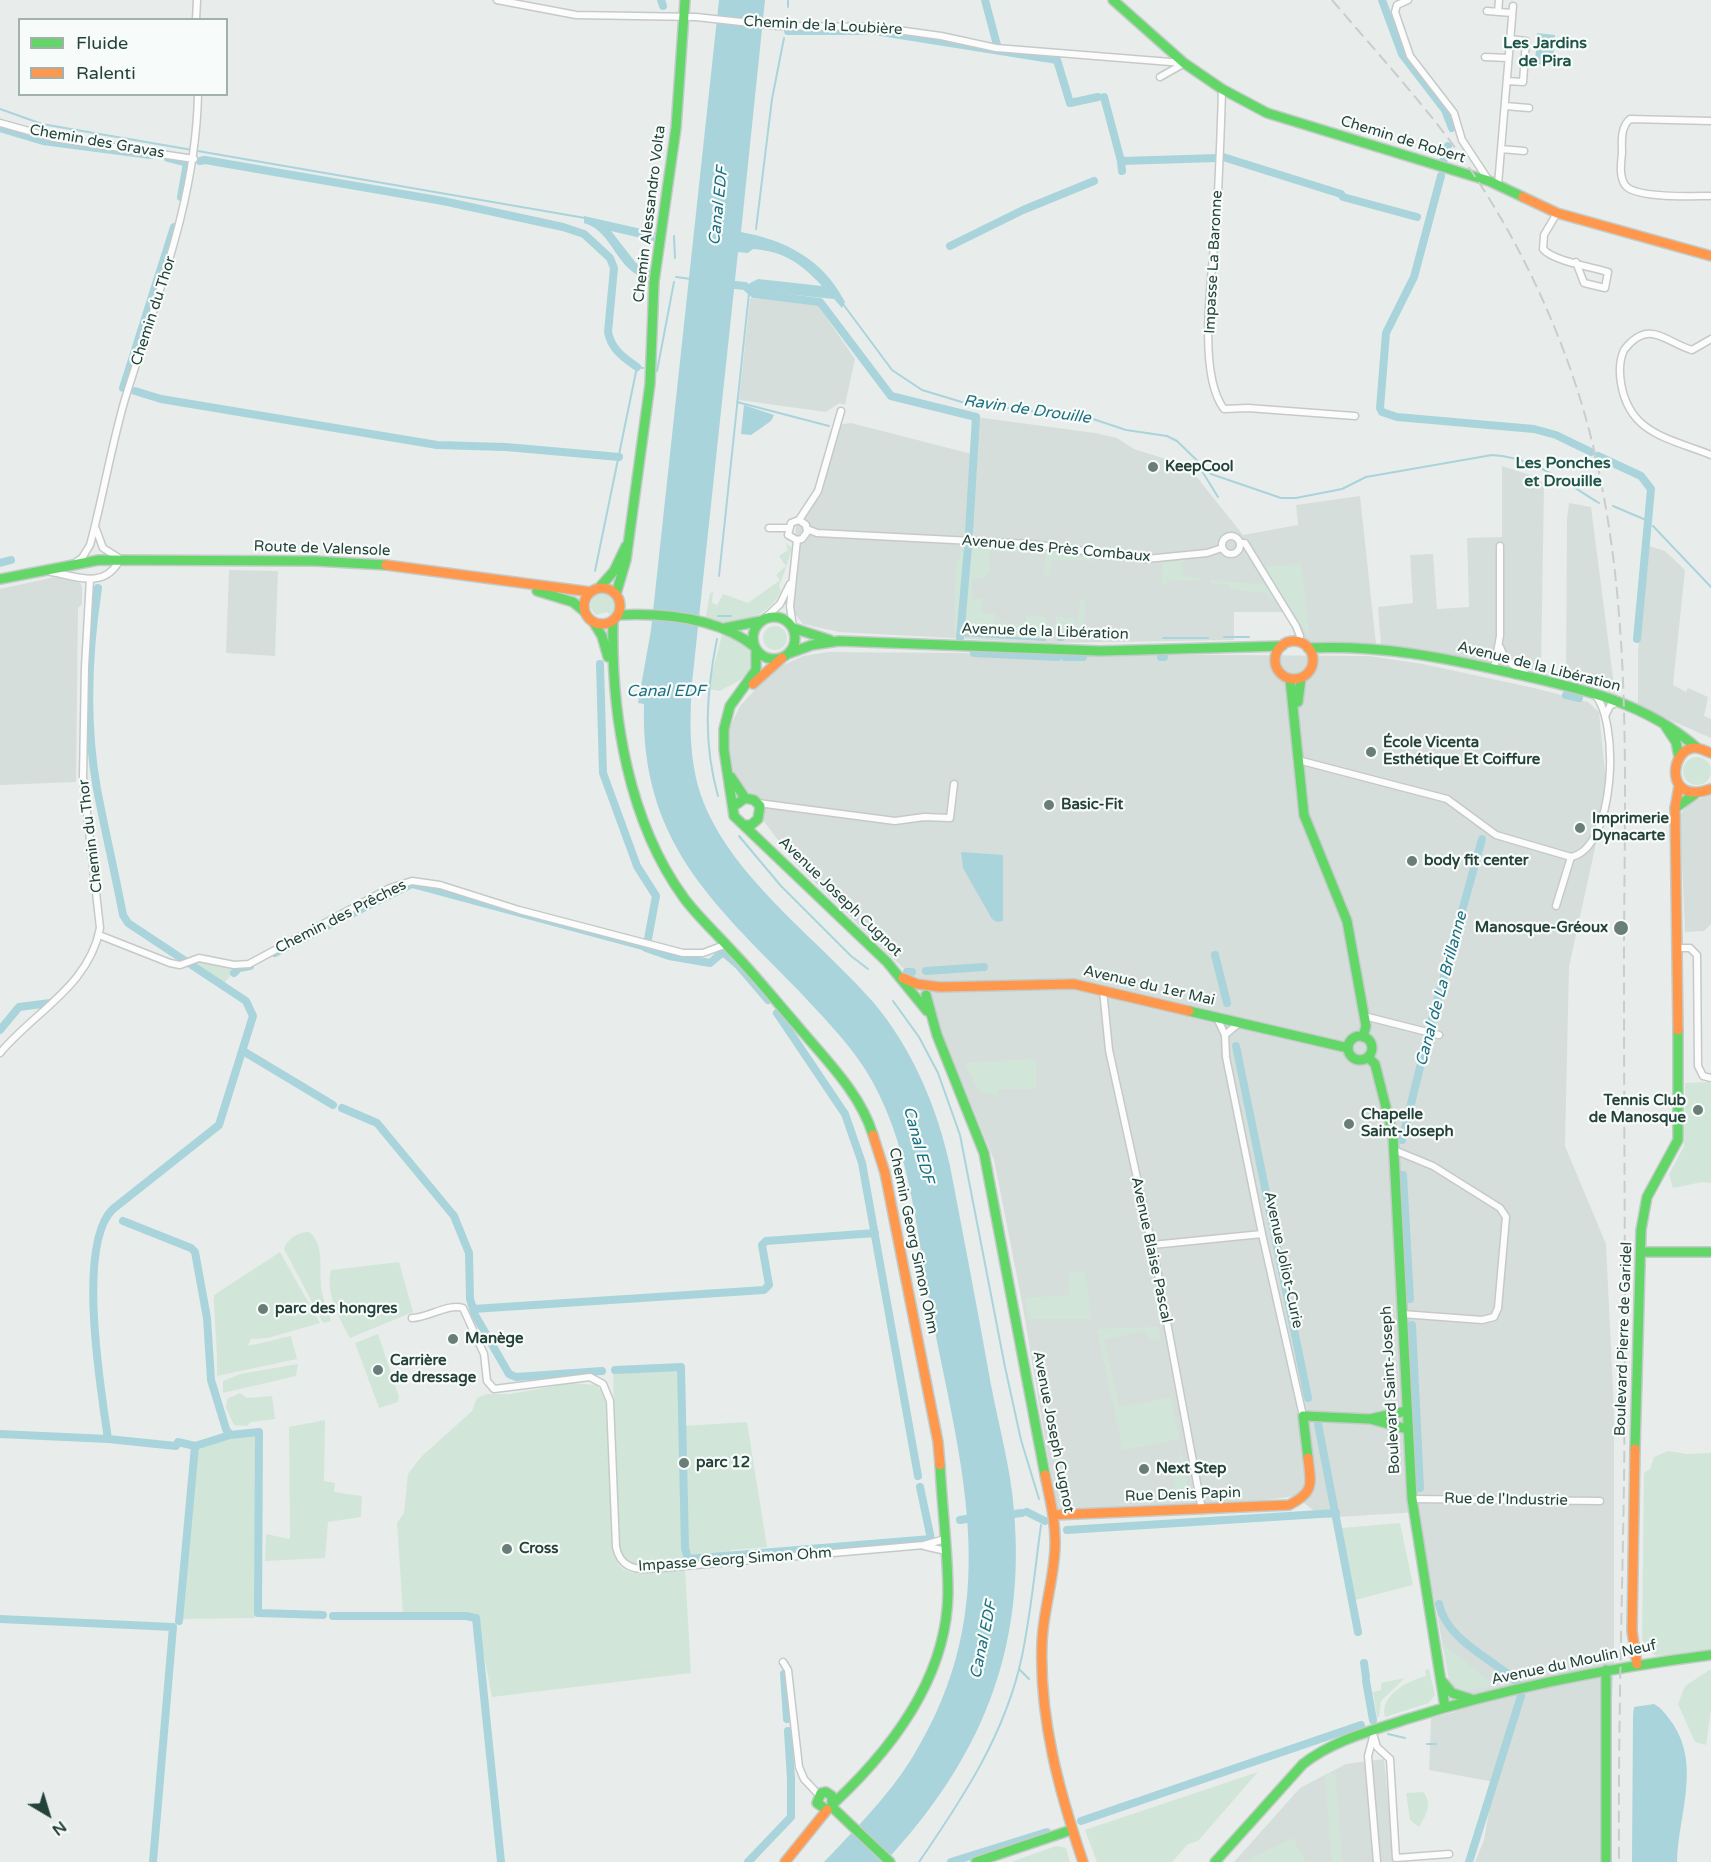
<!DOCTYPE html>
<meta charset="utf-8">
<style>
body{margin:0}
#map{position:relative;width:1711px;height:1862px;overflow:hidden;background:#e8edeb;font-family:"Varela Round",sans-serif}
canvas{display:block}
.legend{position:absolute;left:18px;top:18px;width:210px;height:78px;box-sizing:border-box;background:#f7fbf9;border:2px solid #a3b1ad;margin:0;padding:8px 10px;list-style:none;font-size:18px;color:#24423a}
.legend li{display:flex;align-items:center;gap:12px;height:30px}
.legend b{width:30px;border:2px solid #a3b1ad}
.north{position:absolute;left:18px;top:1784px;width:60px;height:60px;-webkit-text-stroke:4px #f7fbf9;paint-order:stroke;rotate:142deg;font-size:16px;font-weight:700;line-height:24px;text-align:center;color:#24423a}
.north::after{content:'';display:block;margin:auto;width:21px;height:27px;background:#24423a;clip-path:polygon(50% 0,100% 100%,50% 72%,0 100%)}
</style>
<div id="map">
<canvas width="1711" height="1862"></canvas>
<ul class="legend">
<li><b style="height:8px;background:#63d668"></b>Fluide</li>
<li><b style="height:8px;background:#ff974d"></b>Ralenti</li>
</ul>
<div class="north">N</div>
</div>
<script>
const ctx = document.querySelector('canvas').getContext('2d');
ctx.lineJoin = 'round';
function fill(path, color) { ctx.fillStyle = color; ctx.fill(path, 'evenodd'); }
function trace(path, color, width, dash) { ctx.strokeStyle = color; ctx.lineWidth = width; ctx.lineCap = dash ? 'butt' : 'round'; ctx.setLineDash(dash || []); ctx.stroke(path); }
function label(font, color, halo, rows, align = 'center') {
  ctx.font = font + ' "Varela Round",sans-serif'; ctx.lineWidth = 4.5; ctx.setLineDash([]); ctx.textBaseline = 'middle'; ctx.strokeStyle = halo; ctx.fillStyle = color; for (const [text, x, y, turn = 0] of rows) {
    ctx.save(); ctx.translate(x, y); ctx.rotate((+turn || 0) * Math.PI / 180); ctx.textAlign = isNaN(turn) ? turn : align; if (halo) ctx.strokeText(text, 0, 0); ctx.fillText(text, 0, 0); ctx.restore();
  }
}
fill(new Path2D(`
 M750,298L817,304L855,359L845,405L839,403L826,412L739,400Z
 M976,417L1095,433L1117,438L1134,449L1188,466L1243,535L1298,525L1296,505L1360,496L1376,644L1310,646L1287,612H1234V640L1045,643L839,632L803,624L795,614L793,604L796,520L818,491L836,425L851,423L972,454Z
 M1502,466L1537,477L1544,484L1541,672L1381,645L1378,607L1413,603L1410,555L1433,554L1437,609L1469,607L1467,538L1502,537Z
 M1569,503L1591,507L1615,693L1566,678L1567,519Z
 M1649,546L1665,551L1685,570L1673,685L1686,692L1688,688L1708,697L1704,716L1711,719V738L1638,706V651Z
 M229,570L278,571L275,656L226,653Z
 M55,577L78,578L82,587V604L78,608L76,782L0,785V589Z
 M828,652L1369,656L1423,664L1534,688L1588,702L1599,712L1607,793L1569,967L1565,1146L1606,1244L1614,1410V1661L1604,1862H1475L1484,1840L1494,1782L1429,1770L1431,1718L1455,1712L1418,1512L1323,1518L1295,1496L1258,1501L1057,1510L1022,1302L994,1160L931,1006L905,970L795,863L736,784L729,752V729L740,706L773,670L803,656Z
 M1711,795V924L1704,931L1685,932L1680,815L1690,802Z
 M1384,1759L1394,1862H1234L1300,1788L1346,1764Z`), '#d6dedb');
fill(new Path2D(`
 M971,462L977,463L972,534L965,533Z
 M786,543L792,548C788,562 784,574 779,586L781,591C770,616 731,633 706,616L710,593L713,592L712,603L717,605L723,594L748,603L780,580L776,575L786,566L779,556L788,550Z
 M965,544L1025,547L1026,552L990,551L989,571L983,579H972V599H982V613L995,614V623L1025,624L1026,616L1046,617V637L965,633V589L960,633L954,631L956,565Z
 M1046,551L1098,560L1135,561L1051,560L1049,577L1044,573Z
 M1183,560L1190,562H1182L1183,575L1201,579V581L1172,580L1162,585V564Z
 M1301,564L1309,636L1263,567Z
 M1210,580L1266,585L1275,598H1270L1266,593L1230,589L1229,585L1210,583Z
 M601,591C615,592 620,604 610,615L607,612L596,615L590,607L593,595Z
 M1081,599H1085L1084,639L1058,637L1055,632L1056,617L1073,618L1075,624L1078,622Z
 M763 638a12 12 0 1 1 24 0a12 12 0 1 1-24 0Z
 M722,635C736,638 761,649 751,669C746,679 730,685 720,691L708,689Z
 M1683 771a14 14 0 1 1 28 0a14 14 0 1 1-28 0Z
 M204,962L236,970L223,984L190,963Z
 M1030,1059L1036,1061V1089H998V1096L980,1092L966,1067L967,1063Z
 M1711,1082V1183L1702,1182L1673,1188L1669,1174L1684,1146L1685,1083Z
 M309,1232C326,1244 318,1274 322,1293C324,1302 329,1311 331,1321L323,1323L284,1249C286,1240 299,1231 309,1232Z
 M280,1252L320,1323L268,1338L251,1339L248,1346L291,1336L297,1359L217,1376C218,1349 214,1322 214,1295Z
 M399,1262L413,1312L350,1338C339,1318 325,1293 331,1270Z
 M1085,1271L1091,1319H1029L1025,1298L1069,1295V1273Z
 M1158,1327L1160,1339L1154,1340L1148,1337L1146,1330L1104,1340L1119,1407L1171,1398L1179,1439L1123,1450L1097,1329Z
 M378,1334L399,1397L398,1402L379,1408L355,1343Z
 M298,1364L296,1376L223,1393V1381L240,1374Z
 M680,1368L682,1426L747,1422L767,1547L732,1550C719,1565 692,1562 673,1564V1559H667L663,1565C643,1566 627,1569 618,1548L613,1373Z
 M572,1383L596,1385L605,1395L613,1538C614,1545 614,1555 617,1562C627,1582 668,1571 685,1569L691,1673L492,1697L477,1618L403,1614L397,1523L404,1513L408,1474L421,1457L472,1411L477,1398L487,1394H510Z
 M240,1393L247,1398L272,1396L275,1419L251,1422L247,1426L234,1425L226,1408L227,1399Z
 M325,1420L324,1481L335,1483L334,1492L362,1496L361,1517L328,1522L325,1558L265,1561L266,1534L290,1539L289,1427Z
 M258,1434L255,1618L181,1619L196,1447L228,1437Z
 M1180,1450L1187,1476V1487L1183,1495L1166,1500L1176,1493L1171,1467L1180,1461Z
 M1668,1451L1687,1454L1711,1453V1650L1656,1656L1644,1646L1642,1637L1644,1473L1650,1469L1654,1457Z
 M1400,1523L1413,1585L1355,1600L1341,1528Z
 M1442,1643L1495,1686L1462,1691L1450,1680Z
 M1429,1669L1435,1695L1429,1703L1385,1717C1379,1695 1408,1681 1426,1676L1425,1670Z
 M1711,1669V1710L1706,1745L1695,1742L1678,1704L1685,1686Z
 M1405,1678L1381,1701L1379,1717H1377L1373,1692L1381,1690V1683Z
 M1258,1772L1198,1841L1188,1844L1172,1862H1097L1085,1830Z
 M1335,1773L1342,1862H1332L1325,1774Z
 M1423,1792C1433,1803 1426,1816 1419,1827L1410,1820L1406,1793Z
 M1293,1838L1305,1862H1243Z
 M1056,1846L1066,1848L1070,1862H1011Z`), '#d1e6d8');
fill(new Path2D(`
 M719,0H765L741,232C785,240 823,259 845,302L842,308L834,299L756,291L750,287V283L758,279L822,286C801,263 783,251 753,249L748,253L738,252L692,683C690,716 689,746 696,778C716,867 816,936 874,1003C913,1050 937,1107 950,1166C964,1239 978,1312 991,1385C999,1427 1011,1469 1014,1511C1026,1652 980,1760 885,1862H824C855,1829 888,1797 912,1758C1007,1604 961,1469 930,1306C916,1226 909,1139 865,1069C846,1040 822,1016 798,990C711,901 640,840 644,704L638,703L651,630Z
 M1537,33L1555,35L1553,65L1535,64Z
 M584,216L655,232L654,241L611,231L636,263L651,269L650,279C616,274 614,231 584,223Z
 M744,405L774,415L771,421L751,435L741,434Z
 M961,852L1003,855V921L997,922L992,919L963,868Z
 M1654,1704C1663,1709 1667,1716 1673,1724C1701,1766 1678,1816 1677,1862H1632L1633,1715L1634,1707Z`), '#a9d4db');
trace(new Path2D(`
 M788,0V7
 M0,109L42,124L585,218
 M756,229L772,99L784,38
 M674,236L675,258
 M676,277L691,279
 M733,283L751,285
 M843,304L892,370L922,390L965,403L1090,418L1126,430L1167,436L1177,441L1211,474L1281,498H1296L1342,489L1366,477L1492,455C1533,457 1565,482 1599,503
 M657,371L674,282
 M737,402L829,426
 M1197,463L1218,497
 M1613,506L1646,520
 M1653,526L1711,587
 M595,571L637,367L643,368
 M719,576L749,293
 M718,616H731
 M960,635L1045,640
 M1224,637H1249
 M1163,638H1208
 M717,639C706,694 703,742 718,796
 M1058,640H1063
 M739,836L781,886L851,956L868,969
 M893,1001L919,1037L938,1073L960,1135L1005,1367L1021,1440L1039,1499
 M1019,1669L1029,1679
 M1388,1734L1405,1738
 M1427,1744H1436
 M919,1862C963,1798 1006,1733 1022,1656C1031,1613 1035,1568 1041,1525`), '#a9d4db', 2);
trace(new Path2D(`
 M661,0L663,6
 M985,0L997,45
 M1382,0L1402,54L1445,110L1452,128
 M788,31H874
 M881,32L1057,60L1070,103L1098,97
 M1104,97L1121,161
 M0,128L43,141L150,155
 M1223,157L1341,194L1343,197L1417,217
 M168,158L187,163
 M200,161L205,160L443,201L563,227L584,234L610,258L614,268L608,332C611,349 624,358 637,367
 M1443,162L1448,146
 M1122,171L1121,161L1218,158
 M1441,176L1414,277L1386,333L1380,408L1382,412L1397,417L1534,429L1556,435L1591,452
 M181,197L187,163
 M950,246L1023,210L1094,181
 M735,285L745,286L754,294L820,302L891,396L976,417L969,532
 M123,388L174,227
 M135,391L161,399L437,445L506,447L619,457
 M1598,456L1641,476L1651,489L1637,639
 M0,563L11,560
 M98,588C88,654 85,723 97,789C105,831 115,873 123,915L128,923L246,1001L253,1016L219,1125L113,1209C76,1244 101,1390 108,1439
 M960,638L968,547
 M974,653L1058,657
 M1065,657H1083
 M1161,657H1164
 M600,664L603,773L637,866L656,896L648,939
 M1566,695L1579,698
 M327,926L412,884L646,947
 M646,948L669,956L710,963L723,952L738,965L768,1000
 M275,953L320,930
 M1215,955L1227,1003
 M926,971L984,967
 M907,972H912
 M234,973L239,968L250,966
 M777,1013L845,1114L862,1163L918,1476
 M0,1030L19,1007L50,1003
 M1236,1046L1308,1398
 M243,1051L333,1105
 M342,1108L377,1123L454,1216L469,1253L470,1299L475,1315L509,1374L516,1377L602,1371
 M1402,1140L1431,1023L1482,839
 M1403,1175L1410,1299
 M123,1221L191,1248L195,1252L207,1318L211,1380L226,1429L230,1435L259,1432L258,1613L323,1615
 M473,1309L764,1290L769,1285L762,1245L766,1241L875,1233
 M1412,1325L1420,1488
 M615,1370L681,1367L685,1548L688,1559L931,1539L920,1487
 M1318,1424L1358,1632
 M0,1434L108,1439L176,1446L178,1442L195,1446L179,1621
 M195,1446L230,1435
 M1027,1512L1045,1521
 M1004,1515L1022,1513
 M960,1520L979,1517
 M1067,1530L1336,1513
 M1439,1604C1447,1641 1492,1658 1517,1682
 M333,1616H466L476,1618L501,1862
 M0,1619L173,1627L153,1862
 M1364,1663L1366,1677
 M784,1674L787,1719
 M1366,1681L1373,1720
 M788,1731L791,1779
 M1081,1821L1361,1725
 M748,1862L791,1817V1777
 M951,1862L1047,1832
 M1469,1862L1521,1696`), '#a9d4db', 8);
const street = new Path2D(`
 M497,0L576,15L696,17L778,26L876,27L941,36L996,48L1183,63
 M1408,0L1397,5L1395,12L1410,56L1454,113L1462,140L1489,181
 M1487,11L1512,13
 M1498,12L1499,0
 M196,20L197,0
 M1485,57L1508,58
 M1160,77L1183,64
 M1507,81L1523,82L1526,41L1510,39
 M1222,89C1221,131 1219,172 1217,214C1214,261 1195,371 1224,409L1248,408L1355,416
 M1505,106L1529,108
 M1711,121L1630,119C1620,128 1622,141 1622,153C1621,163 1619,176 1625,185C1635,199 1694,196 1711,196
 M0,123L54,138L194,159
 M1501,149L1524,151
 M1498,185L1513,6
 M1557,213L1544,235L1543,249C1553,261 1592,267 1608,272L1605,288L1584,283L1576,262
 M1711,339L1692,350C1665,342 1649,318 1624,350C1619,361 1619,371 1621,383C1629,434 1669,438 1711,455
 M799,520L818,491L841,411
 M769,528H787
 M96,529L103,548L119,558
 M807,529L817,533L1031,544L1146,559L1207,553L1222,548
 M1222 545a9 9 0 1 1 18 0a9 9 0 1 1-18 0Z
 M797,540L788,535L791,523L799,520
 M797,540L802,539L807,532L806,525L799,520
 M1241,543H1245L1296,626L1300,636L1299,642
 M75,563L82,558L90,545C103,497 111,447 125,399C156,298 196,201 198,94
 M51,572C76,576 102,589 118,563
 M765,618L780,604L790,584
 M793,628L790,606L797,540
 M1500,647L1505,659L1527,675
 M1494,669L1500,636V546
 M1605,716L1610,706L1618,702
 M1298,760L1447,799L1496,835L1571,857
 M758,803L895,821L924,817L950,818L954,784
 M1556,906L1571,857C1616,848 1620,719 1594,694
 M99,935L170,963L180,965L199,958L234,965L249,964L390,888L412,881L440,885L519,910L683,953H703L727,944
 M1678,948H1690L1697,955L1698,1066L1703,1076L1711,1078
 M1103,990L1109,1050L1158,1274L1202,1510
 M1364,1016L1439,1035
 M1217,1018L1225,1035L1226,1057L1262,1234L1303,1416
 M1225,1035L1239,1023
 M0,1053C35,1011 89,986 100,928L83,777L85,667L90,579
 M1394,1150L1433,1166L1500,1208L1506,1217L1498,1308L1494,1317L1482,1320L1402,1314
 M1152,1245L1262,1234
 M412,1318C428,1318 448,1303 463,1308L484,1354L487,1381L494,1389L590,1377L603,1384L610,1401L616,1547C620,1566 633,1570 650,1569L924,1545L945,1539
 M1412,1499L1600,1501
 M924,1546L946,1551
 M783,1662L788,1670L799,1767L804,1779L819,1795
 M1372,1730L1377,1747L1390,1759L1396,1858L1449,1854
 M1373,1737L1368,1756L1377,1862`);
const fast = new Path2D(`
 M1113,0L1184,63L1222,89L1267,113L1489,181L1523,197
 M0,579L99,560L315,561L386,565
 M599,588L614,571L626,546
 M537,591L573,602L584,611
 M616,594L626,560L650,384L654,282L676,128L685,0
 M618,615C663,613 719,618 755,647
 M753 638a21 21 0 1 1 42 0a21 21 0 1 1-42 0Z
 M613,621C611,714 628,821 684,898C698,917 717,934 733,952C755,975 775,1000 796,1024C824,1058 860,1092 873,1135
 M594,623L602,636L608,657
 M725,628L761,621
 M793,628L830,640
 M1308,648C1381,645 1441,657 1512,673C1578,688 1643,701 1696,747
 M756,650V670L730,706L724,729V750L734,816L887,962L927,1011
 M790,653L812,645L839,641L1101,651L1282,646
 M1290,679L1304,815L1347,921L1366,1026L1363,1037
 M1298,702L1301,678
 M1666,727L1676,742L1679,757
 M731,777L745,798
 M734,806L745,798L754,800L760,806L758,819L751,825H745
 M1675,808L1695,794
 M926,995L937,1035L984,1153L1045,1475
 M1189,1011L1348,1048
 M1348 1048a12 12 0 1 1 24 0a12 12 0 1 1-24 0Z
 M1368,1057L1375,1064L1393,1135L1412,1499L1445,1707
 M1641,1252H1711
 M1370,1419L1406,1411
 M1635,1449L1641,1230L1647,1197L1678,1140V1030
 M1308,1458L1303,1416L1370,1419L1407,1429
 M1606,1670V1862
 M1443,1682L1452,1693L1471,1699
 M834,1803C893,1748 947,1677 948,1593C948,1551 942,1507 940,1465
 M832,1807L890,1862
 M827,1810L817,1803L821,1793L826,1792L832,1796V1807
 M976,1862L1071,1830
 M1215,1862L1303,1764C1334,1740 1371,1731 1407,1719C1506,1688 1608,1668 1711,1655`);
const slow = new Path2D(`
 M1523,197L1557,213L1711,256
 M386,565L591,592
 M584 606a18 18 0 1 1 36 0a18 18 0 1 1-36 0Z
 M1275 660a19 19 0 1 1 38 0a19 19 0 1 1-38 0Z
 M753,684L782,658
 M1711,753C1705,751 1699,747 1693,748C1669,751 1665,806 1711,789
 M903,978L917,984L940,987L1074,984L1189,1011
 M1678,1030L1675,808L1679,786
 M873,1135L885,1173L938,1442L940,1465
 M1635,1449L1632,1631L1637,1664
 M1045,1475C1050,1499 1056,1523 1055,1547C1054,1580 1043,1611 1042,1643C1039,1718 1059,1791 1083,1862
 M1053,1515L1289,1505C1315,1492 1311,1484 1308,1458
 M785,1862L827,1810`);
trace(street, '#c5cac8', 9);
trace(fast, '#c3cbc8', 12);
trace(slow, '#c3cbc8', 12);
trace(street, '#fcfcfc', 6);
trace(fast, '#63d668', 9);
trace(slow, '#ff974d', 9);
trace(new Path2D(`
 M1332,0C1372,47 1414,93 1451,142C1499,207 1538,281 1566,357C1640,556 1623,775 1624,984C1624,1150 1626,1316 1624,1482C1622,1609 1618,1735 1619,1862`), '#c9cdcc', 2, [12, 6]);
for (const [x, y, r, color] of [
 [1153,467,6,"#697e78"],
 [1371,752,6,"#697e78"],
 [1049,805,6,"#697e78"],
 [1580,828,6,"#697e78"],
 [1412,861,6,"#697e78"],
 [1621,928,8,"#697e78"],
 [1698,1110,6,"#697e78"],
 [1349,1124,6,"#697e78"],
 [263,1309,6,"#697e78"],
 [453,1339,6,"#697e78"],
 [378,1370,6,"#697e78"],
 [684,1463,6,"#697e78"],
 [1144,1469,6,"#697e78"],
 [507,1549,6,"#697e78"]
]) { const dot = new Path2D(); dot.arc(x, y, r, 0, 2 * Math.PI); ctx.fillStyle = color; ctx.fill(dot); trace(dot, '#f7fbf9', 2); }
label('15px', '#24423a', '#f7fbf9', [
 ["Chemin de la Loubière",823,26,3],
 ["Chemin de Robert",1403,140,17],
 ["Chemin des Gravas",97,142,10],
 ["Chemin Alessandro Volta",650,214,-83],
 ["Impasse La Baronne",1214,262,-87],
 ["Chemin du Thor",154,311,-72],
 ["Route de Valensole",322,549,2],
 ["Avenue des Près Combaux",1056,549,5],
 ["Avenue de la Libération",1045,632,2],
 ["Avenue de la Libération",1539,667,14],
 ["Chemin du Thor",91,836,-97],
 ["Avenue Joseph Cugnot",840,897,44],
 ["Chemin des Prêches",341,917,-27],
 ["Avenue du 1er Mai",1149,986,13],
 ["Chemin Georg Simon Ohm",913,1241,78],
 ["Avenue Blaise Pascal",1151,1250,78],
 ["Avenue Joliot-Curie",1283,1260,78],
 ["Boulevard Pierre de Garidel",1624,1339,-88],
 ["Boulevard Saint-Joseph",1391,1390,-93],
 ["Avenue Joseph Cugnot",1053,1432,79],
 ["Rue Denis Papin",1183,1495,-2],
 ["Rue de l'Industrie",1506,1500,1],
 ["Impasse Georg Simon Ohm",735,1560,-4],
 ["Avenue du Moulin Neuf",1574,1663,-12]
]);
label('bold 15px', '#24423a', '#f7fbf9', [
 ["KeepCool",1165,467],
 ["École Vicenta",1383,743],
 ["Esthétique Et Coiffure",1383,760],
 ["Basic-Fit",1061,805],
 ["Imprimerie",1592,819],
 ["Dynacarte",1592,836],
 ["body fit center",1424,861],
 ["Manosque-Gréoux",1608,928,"right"],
 ["Tennis Club",1686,1101,"right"],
 ["de Manosque",1686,1118,"right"],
 ["Chapelle",1361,1115],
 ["Saint-Joseph",1361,1132],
 ["parc des hongres",275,1309],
 ["Manège",465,1339],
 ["Carrière",390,1361],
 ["de dressage",390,1378],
 ["parc 12",696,1463],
 ["Next Step",1156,1469],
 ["Cross",519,1549]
], 'left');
label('bold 16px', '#1f5548', '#f7fbf9', [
 ["Les Jardins",1545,44],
 ["de Pira",1545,62],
 ["Les Ponches",1563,464],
 ["et Drouille",1563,482]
]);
label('italic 16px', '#1c6f80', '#f7fbf9', [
 ["Canal EDF",719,206,-84],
 ["Ravin de Drouille",1027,410,8],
 ["Canal EDF",666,692],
 ["Canal de La Brillanne",1442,989,-75],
 ["Canal EDF",918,1145,75],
 ["Canal EDF",984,1640,-78]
]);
</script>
